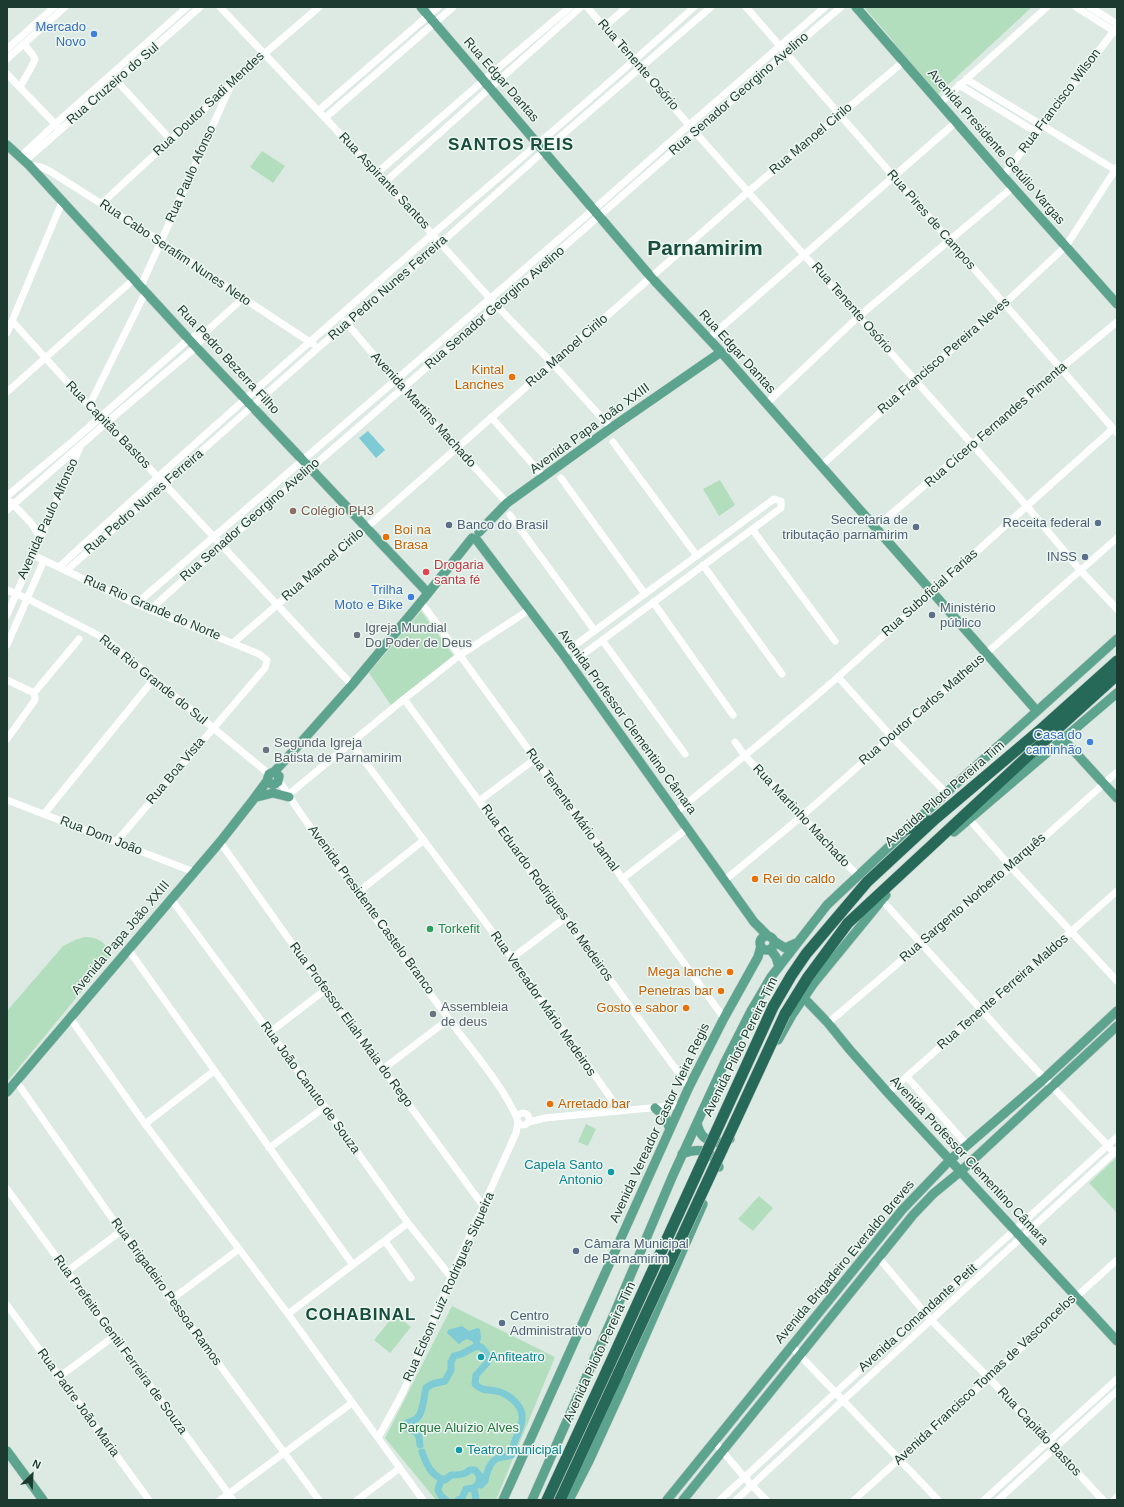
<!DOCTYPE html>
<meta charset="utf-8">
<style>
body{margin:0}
#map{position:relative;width:1124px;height:1507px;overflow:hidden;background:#dceae3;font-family:Helvetica,sans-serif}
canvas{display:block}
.frame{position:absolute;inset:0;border:8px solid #1d3a31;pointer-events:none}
.north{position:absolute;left:12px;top:1455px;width:40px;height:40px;-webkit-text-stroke:3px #edf7f1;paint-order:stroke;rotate:24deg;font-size:11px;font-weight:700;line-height:16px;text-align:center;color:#1d3a31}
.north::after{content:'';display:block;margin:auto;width:14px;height:18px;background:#1d3a31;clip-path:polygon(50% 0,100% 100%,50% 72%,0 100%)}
</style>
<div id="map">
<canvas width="1124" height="1507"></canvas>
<div class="frame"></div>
<div class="north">N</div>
</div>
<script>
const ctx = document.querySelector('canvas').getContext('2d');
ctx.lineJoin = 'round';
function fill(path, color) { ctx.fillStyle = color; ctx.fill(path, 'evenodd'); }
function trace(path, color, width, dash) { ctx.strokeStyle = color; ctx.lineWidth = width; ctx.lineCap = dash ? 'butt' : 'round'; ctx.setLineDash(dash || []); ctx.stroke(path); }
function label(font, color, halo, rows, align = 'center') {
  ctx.font = font + ' Helvetica,sans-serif'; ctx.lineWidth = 3; ctx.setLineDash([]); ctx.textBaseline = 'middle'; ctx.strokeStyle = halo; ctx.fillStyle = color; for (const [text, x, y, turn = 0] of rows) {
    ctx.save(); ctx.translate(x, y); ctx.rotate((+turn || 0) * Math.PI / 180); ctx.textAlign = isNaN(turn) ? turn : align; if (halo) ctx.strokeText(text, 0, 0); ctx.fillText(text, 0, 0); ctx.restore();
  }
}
fill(new Path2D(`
 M864,7H1032L937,95L893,44L894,42Z
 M262,151L285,166L273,183L250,167Z
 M720,480L735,505L719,516L703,489Z
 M421,611L454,656L391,705L369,673Z
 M85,937C98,937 105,942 111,954L109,958L7,1082V1011L63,946L75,940Z
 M586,1124L596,1129L588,1146L578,1142Z
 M1117,1157V1213L1089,1183Z
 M759,1196L773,1208L753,1231L738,1219Z
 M452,1306L555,1357L496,1500H436L385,1438Z
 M395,1314L411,1327L390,1353L374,1340Z`), '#b3debd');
fill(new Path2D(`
 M368,431L385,450L376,458L359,438Z
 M462,1326L469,1331L477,1328L480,1329L481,1338L479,1346L475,1347L472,1341L466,1339L459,1344L447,1333L448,1330Z`), '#7ecbd5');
trace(new Path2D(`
 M420,1445L419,1437L416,1432L408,1429L407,1423C410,1421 414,1421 416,1419C423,1415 424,1396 426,1388L432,1384L445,1381L451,1370V1362L454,1356C458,1355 463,1354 467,1351C480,1344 481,1344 489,1358L487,1363L476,1375L475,1384C482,1392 491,1389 500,1392C511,1396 524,1407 522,1420C521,1428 517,1435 514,1443C513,1447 513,1451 512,1455C507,1457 502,1457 498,1458C490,1461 486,1474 485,1481L481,1485L478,1484
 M422,1452C427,1465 431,1476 445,1480L451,1475C458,1475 464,1475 470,1470H475L480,1476L478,1484L474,1488L476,1499L475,1500
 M441,1479L438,1490L441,1496L446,1500
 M458,1500L462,1498L466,1489L474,1488`), '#7ecbd5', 7);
const major = new Path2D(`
 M421,7L651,277L721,352L1036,710
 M856,7L1003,176L1117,304
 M7,145L29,165L196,347L428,593
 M479,532L507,503L611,428L721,352
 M476,539L563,654L754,922L768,936
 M1063,739L1117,798
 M267,781L273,785L278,782L279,776L274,772
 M257,797L273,793L289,797
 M954,832L1117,693
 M760 943a7 7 0 1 1 14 0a7 7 0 1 1-14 0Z
 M774,941L785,948L796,943
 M770,949L776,957L779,967
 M804,998L828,1023L850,1050L888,1093L1117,1341
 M778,1040L792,1015L814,983L886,895
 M7,1092L220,842L253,800L267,781L269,774L274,772L287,758L352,685L421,602L472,538
 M655,1108L665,1117L670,1129
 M697,1123C700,1137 706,1141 720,1143L730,1139
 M682,1154C692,1150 703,1148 711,1155C714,1158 717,1164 719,1167
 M7,1451L43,1500
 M503,1500L689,1087L724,1018L758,957L761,946
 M532,1500L615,1312L673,1175L725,1062L751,1011L771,977L827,905L946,793L1117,639
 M569,1500L589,1461L621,1391L703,1204
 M667,1500L902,1210L950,1160L1044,1079L1117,1011
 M683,1500L913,1215L933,1194L961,1171L1117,1026`);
const highway = new Path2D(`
 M907,829L930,821
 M773,1007L791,976L806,954L867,882L935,819L1039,731L1117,661
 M785,1014L808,977L848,923L1055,731L1117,675
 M547,1500L608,1368
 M560,1500L619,1372`);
trace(major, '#bbc4c1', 10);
trace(highway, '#bbc4c1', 12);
trace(new Path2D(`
 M220,7L377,173L496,305L553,364L611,428
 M587,7L695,132L1026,505L1080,570L1117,609
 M746,7L1117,433
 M1076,7L1117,33
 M1090,7L1117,24
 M604,27L627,7
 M7,49L54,7
 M7,59L65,7
 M7,74L58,127
 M115,79L170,139
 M966,79L1117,171
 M959,85L1036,132
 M20,87L32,66L35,59L32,54L24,44
 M940,103L1047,7
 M318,111L438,7
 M325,118L453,7
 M20,157L55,124L187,7
 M25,161L200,7
 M29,165L41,167L48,170L160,241L243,298L313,344
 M377,173L484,80L570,7
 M1003,176L1117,27
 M385,182L581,7
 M101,204L264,54L319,7
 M141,286L230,87
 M12,321L89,406L157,476L352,685
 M345,321L395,380L507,503
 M7,333L62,202
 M708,339L956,122
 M7,392L134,279
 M766,404L858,317L1013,187
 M89,406L146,291
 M491,417L544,477
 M613,442L697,556
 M821,466L915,381L1004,304L1066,246L1117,167
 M561,478L645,594
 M7,496L73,441L189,339L208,330
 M11,502L31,523L40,537
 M7,510L106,423L196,347L209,329L243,298
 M510,515L595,631
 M875,528L1061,368L1117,322
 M752,529L835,641
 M33,555L136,604L259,654L267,660L265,668L116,842
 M703,565L782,674
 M59,567C182,454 308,343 434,233C521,158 609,84 694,7
 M66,571L318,348L441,243L545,150L711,7
 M7,590L26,598L98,635L109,642L269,774
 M421,602L724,1018
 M653,602L733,715
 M136,604L594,209L689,125L825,7
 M150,610C233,534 319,462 403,388C548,261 693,132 841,7
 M7,615L80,447
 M602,640L685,754
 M233,643L367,527L749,191L903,62
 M7,645L44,560
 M563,654L774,499L781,501V508L570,664
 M838,677L891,736L946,793
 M7,680L34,693L35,697V700L7,739
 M34,693L79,639
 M404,699L689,1087
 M735,742L745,756L858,876
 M351,743L512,958L620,1111
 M279,780C296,809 317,836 336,863C373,915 410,967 448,1018C472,1051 500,1081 517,1118
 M288,795L404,699L460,655L529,610
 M7,800L194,872
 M479,801L535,759
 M676,812C731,767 786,723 839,676C931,594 1021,510 1113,429
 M44,814L153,680
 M969,819L1011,867L1117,981
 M220,842L325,990L484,1207
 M622,879L688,828
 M725,880L802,816L1117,538
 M357,893L424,840
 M171,899L325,1107L408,1223L451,1277
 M881,899L1013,1045L1111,1149
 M128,949L353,1265
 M512,958L565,918
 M70,1018L145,1124L288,1314L423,1500
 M828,1023L1011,867L1117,772
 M269,1033L325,990
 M383,1069L449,1019
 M907,1077L967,1145
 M16,1081L121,1231L319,1500
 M888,1093L1117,891
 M517 1119a6 6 0 1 1 12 0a6 6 0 1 1-12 0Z
 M529,1122L545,1118L682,1105
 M145,1124L214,1071
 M269,1148L325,1107
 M7,1189L233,1500
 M385,1241L411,1278
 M878,1257L931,1320L989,1378L1103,1500
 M66,1272L121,1231
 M172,1299L239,1249
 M7,1305L149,1500
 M288,1314L408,1223
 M792,1347L938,1500
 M59,1377L113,1337
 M378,1438L403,1392L451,1277L516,1133L518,1122
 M714,1441L745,1478L766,1500
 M220,1500L352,1403
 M357,1500L400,1468
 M720,1500L835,1393L1117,1137
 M736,1500L826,1416L1117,1150
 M854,1500L989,1378L1076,1297L1117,1260
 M984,1500L1117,1379
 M998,1500L1117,1391
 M1114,1500L1117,1497`), '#fff', 7);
trace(major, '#5da48f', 9);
trace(highway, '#276958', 11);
const highwayBridge = new Path2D(`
 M608,1368L773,1007
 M619,1372L785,1014`);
trace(highwayBridge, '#bbc4c1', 12, []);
trace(highwayBridge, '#276958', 11);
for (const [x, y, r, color] of [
 [94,34,4,"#3f7fe0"],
 [512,377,4,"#e8710a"],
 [293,511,4,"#8d6e63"],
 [1098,523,4,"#5c6f8a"],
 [449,525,4,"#5c6f8a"],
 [916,527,4,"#5c6f8a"],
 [386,537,4,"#e8710a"],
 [1085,557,4,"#5c6f8a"],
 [426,572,4,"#e0444e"],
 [411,597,4,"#3f7fe0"],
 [932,615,4,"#5c6f8a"],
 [357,635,4,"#6b7280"],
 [1090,742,4,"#3f7fe0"],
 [266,750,4,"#6b7280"],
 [755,879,4,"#e8710a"],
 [430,929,4,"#2e9e5b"],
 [730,972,4,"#e8710a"],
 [721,991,4,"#e8710a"],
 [686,1008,4,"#e8710a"],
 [433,1014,4,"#6b7280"],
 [550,1104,4,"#e8710a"],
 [611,1172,4,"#0f9aa8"],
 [576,1251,4,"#5c6f8a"],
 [502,1323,4,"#5c6f8a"],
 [481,1357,4,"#0f9aa8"],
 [459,1450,4,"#0f9aa8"]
]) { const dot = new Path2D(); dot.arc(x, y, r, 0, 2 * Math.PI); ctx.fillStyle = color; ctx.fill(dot); trace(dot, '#edf7f1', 1.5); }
label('13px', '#366cbe', '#edf7f1', [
 ["Mercado",86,27],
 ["Novo",86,42],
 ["Trilha",403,590],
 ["Moto e Bike",403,605],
 ["Casa do",1082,735],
 ["caminhão",1082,750]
], 'right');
label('13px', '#1d3a31', '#edf7f1', [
 ["Rua Tenente Osório",638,65,49],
 ["Rua Edgar Dantas",501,80,49],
 ["Rua Cruzeiro do Sul",113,84,-41],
 ["Rua Senador Georgino Avelino",739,94,-41],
 ["Rua Francisco Wilson",1060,101,-53],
 ["Rua Doutor Sadi Mendes",209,104,-43],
 ["Rua Manoel Cirilo",811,139,-40],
 ["Avenida Presidente Getúlio Vargas",996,147,49],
 ["Rua Paulo Afonso",191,174,-66],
 ["Rua Aspirante Santos",384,181,47],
 ["Rua Pires de Campos",931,220,49],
 ["Rua Cabo Serafim Nunes Neto",175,253,34],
 ["Rua Pedro Nunes Ferreira",388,288,-41],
 ["Rua Senador Georgino Avelino",495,308,-41],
 ["Rua Tenente Osório",852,308,49],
 ["Rua Manoel Cirilo",567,351,-41],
 ["Rua Edgar Dantas",737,352,48],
 ["Rua Francisco Pereira Neves",944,356,-41],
 ["Rua Pedro Bezerra Filho",228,360,47],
 ["Avenida Martins Machado",423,410,48],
 ["Rua Capitão Bastos",108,425,46],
 ["Rua Cícero Fernandes Pimenta",996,425,-41],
 ["Avenida Papa João XXIII",590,429,-36],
 ["Rua Pedro Nunes Ferreira",144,502,-41],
 ["Avenida Paulo Alfonso",48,519,-66],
 ["Rua Senador Georgino Avelino",250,520,-41],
 ["Rua Manoel Cirilo",323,565,-41],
 ["Rua Suboficial Farias",930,593,-42],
 ["Rua Rio Grande do Norte",152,608,23],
 ["Rua Rio Grande do Sul",153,680,39],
 ["Rua Doutor Carlos Matheus",922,710,-41],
 ["Avenida Professor Clementino Câmara",627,722,54],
 ["Rua Boa Vista",176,771,-50],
 ["Avenida Piloto Pereira Tim",945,794,-41],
 ["Rua Tenente Mário Jamal",572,810,54],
 ["Rua Martinho Machado",801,816,47],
 ["Rua Dom João",101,836,21],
 ["Rua Eduardo Rodrigues de Medeiros",547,893,54],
 ["Rua Sargento Norberto Marquês",973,898,-41],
 ["Avenida Presidente Castelo Branco",371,910,54],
 ["Avenida Papa João XXIII",121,938,-50],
 ["Rua Tenente Ferreira Maldos",1003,992,-41],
 ["Rua Vereador Mário Medeiros",543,1004,55],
 ["Rua Professor Eliah Maia do Rego",351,1025,54],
 ["Avenida Piloto Pereira Tim",741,1047,-64],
 ["Rua João Canuto de Souza",310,1088,54],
 ["Avenida Vereador Castor Vieira Regis",660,1123,-65],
 ["Avenida Professor Clementino Câmara",969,1161,47],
 ["Avenida Brigadeiro Everaldo Breves",845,1262,-50],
 ["Rua Edson Luiz Rodrigues Siqueira",449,1287,-66],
 ["Rua Brigadeiro Pessoa Ramos",166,1292,54],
 ["Avenida Comandante Petit",918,1318,-42],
 ["Rua Prefeito Gentil Ferreira de Souza",120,1345,54],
 ["Avenida Piloto Pereira Tim",600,1352,-65],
 ["Avenida Francisco Tomas de Vasconcelos",985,1380,-43],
 ["Rua Padre João Maria",78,1403,54],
 ["Rua Capitão Bastos",1039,1432,47]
]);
label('13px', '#c56008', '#edf7f1', [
 ["Kintal",504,370],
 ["Lanches",504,385],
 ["Boi na",394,530,"left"],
 ["Brasa",394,545,"left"],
 ["Rei do caldo",763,879,"left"],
 ["Mega lanche",722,972],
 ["Penetras bar",713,991],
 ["Gosto e sabor",678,1008],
 ["Arretado bar",558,1104,"left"]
], 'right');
label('13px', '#785e54', '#edf7f1', [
 ["Colégio PH3",301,511]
], 'left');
label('13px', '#4e5e75', '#edf7f1', [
 ["Secretaria de",908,520,"right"],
 ["tributação parnamirim",908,535,"right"],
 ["Receita federal",1090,523,"right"],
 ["Banco do Brasil",457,525],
 ["INSS",1077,557,"right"],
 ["Ministério",940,608],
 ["público",940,623],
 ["Câmara Municipal",584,1244],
 ["de Parnamirim",584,1259],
 ["Centro",510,1316],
 ["Administrativo",510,1331]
], 'left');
label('13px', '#be3a42', '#edf7f1', [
 ["Drogaria",434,565],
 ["santa fé",434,580]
], 'left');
label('13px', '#5b616d', '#edf7f1', [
 ["Igreja Mundial",365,628],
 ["Do Poder de Deus",365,643],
 ["Segunda Igreja",274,743],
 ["Batista de Parnamirim",274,758],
 ["Assembleia",441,1007],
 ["de deus",441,1022]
], 'left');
label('13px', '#27864d', '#edf7f1', [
 ["Torkefit",438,929]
], 'left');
label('13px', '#0d838f', '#edf7f1', [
 ["Capela Santo",603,1165,"right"],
 ["Antonio",603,1180,"right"],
 ["Anfiteatro",489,1357],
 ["Teatro municipal",467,1450]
], 'left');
label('13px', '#247440', '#edf7f1', [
 ["Parque Aluízio Alves",459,1428]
]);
ctx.letterSpacing = '1px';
label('bold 17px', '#184d3e', '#edf7f1', [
 ["SANTOS REIS",511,145],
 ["COHABINAL",361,1315]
]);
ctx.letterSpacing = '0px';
label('bold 21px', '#184d3e', '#edf7f1', [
 ["Parnamirim",705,249]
]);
</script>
